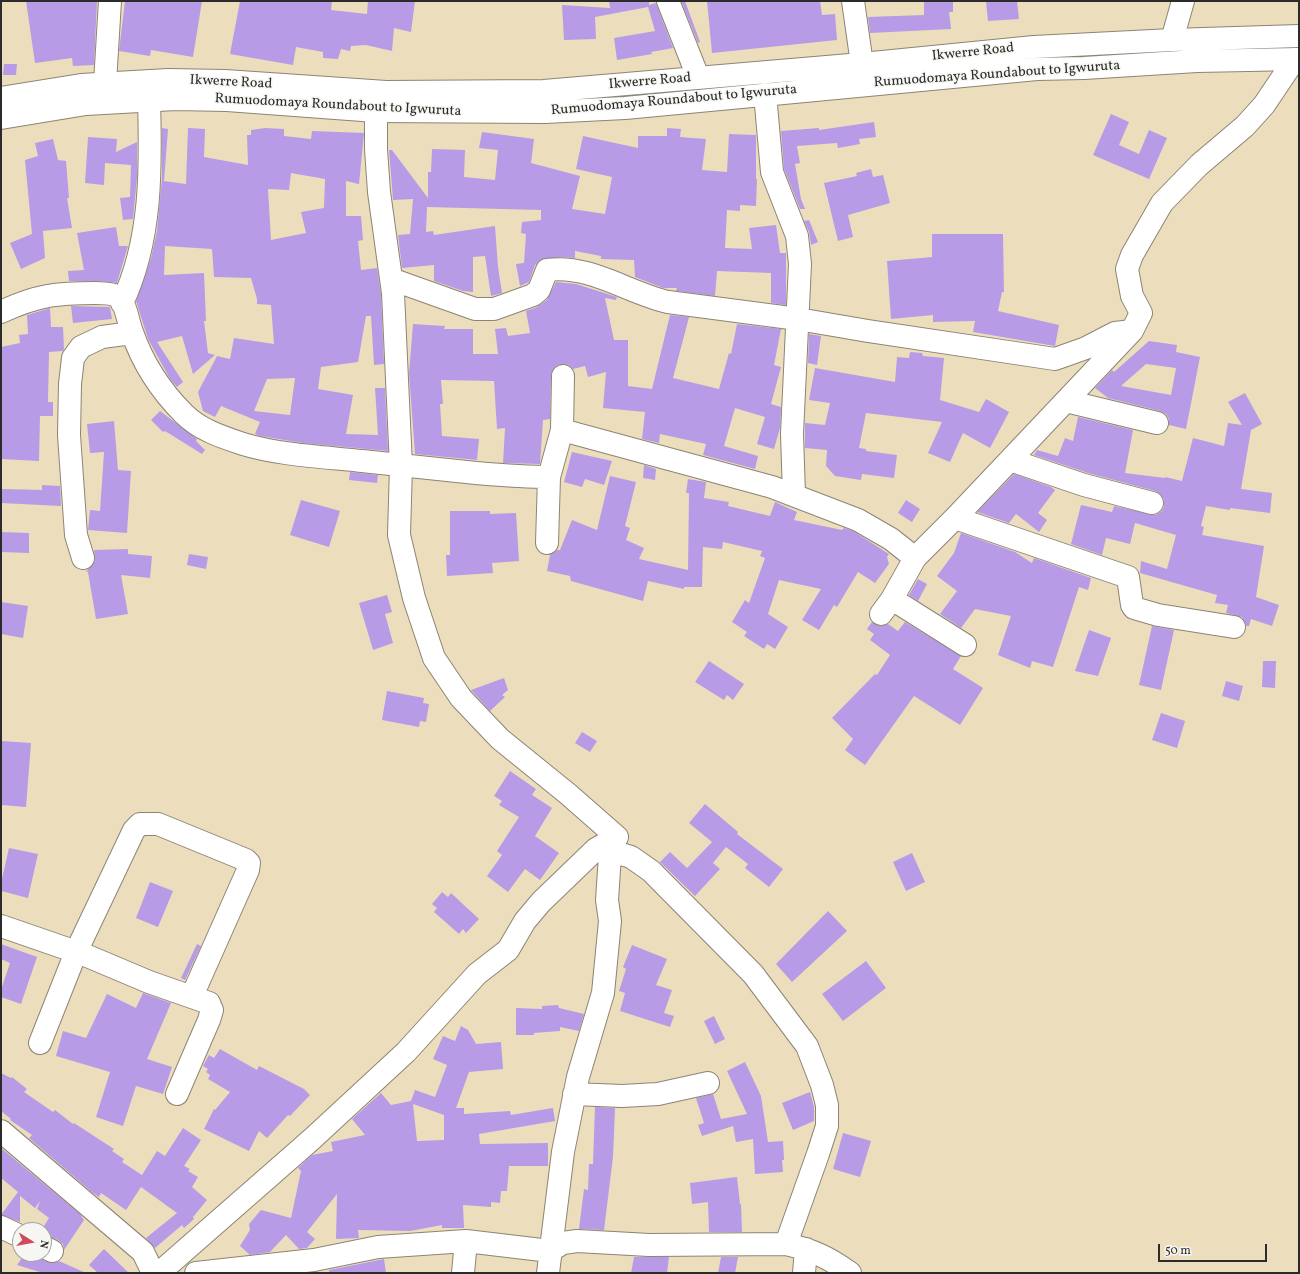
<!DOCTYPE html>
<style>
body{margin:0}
#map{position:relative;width:1300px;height:1274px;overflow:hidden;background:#ecdebc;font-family:Vollkorn,serif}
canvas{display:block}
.frame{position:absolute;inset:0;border:2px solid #2b2b2b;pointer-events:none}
.north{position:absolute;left:12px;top:1222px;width:40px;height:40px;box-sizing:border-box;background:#f6f6f2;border:1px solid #a5a5a2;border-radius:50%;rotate:101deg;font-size:11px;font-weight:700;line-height:16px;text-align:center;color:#2b2b2b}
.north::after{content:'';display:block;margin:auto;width:14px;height:18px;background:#d1495b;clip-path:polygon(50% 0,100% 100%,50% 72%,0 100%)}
.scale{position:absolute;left:1158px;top:1244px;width:109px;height:18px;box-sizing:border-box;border:2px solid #2b2b2b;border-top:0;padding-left:5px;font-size:12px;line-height:14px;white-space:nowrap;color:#2b2b2b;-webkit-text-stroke:3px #f6f6f2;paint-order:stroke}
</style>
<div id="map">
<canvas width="1300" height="1274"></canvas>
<div class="frame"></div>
<div class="north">N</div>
<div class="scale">50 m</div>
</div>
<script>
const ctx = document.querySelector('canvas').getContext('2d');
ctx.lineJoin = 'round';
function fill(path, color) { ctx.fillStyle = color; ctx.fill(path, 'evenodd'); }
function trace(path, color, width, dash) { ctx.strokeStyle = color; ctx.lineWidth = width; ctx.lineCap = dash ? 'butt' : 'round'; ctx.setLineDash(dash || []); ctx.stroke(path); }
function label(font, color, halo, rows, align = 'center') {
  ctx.font = font + ' Vollkorn,serif'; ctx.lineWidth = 3; ctx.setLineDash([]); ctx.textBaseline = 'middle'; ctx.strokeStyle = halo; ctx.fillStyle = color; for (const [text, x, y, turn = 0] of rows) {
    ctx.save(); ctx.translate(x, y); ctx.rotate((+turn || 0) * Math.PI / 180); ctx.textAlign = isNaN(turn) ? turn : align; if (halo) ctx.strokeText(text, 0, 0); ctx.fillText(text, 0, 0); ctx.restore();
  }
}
fill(new Path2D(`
 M26,1H97L94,65L73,66L72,58L35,63Z
 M125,1H202L193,57L151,50L150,56L119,51Z
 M240,1H332L331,10L367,14L368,1H415L411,32L394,28L392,51L366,45L351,46L350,51L341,49L338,59L323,58V52L296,47L293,65L230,54Z
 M609,1H649V5L656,3L673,48L651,52L652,54L617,60L614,38L655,31L648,7L595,17L596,39L564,40L562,5L610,8Z
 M681,1H685L700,42L698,43Z
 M707,1H820L822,15L835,14L837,40L712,53Z
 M924,1H953V12H949L951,29L870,33L868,17L924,15Z
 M986,1H1017L1019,19L988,21Z
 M4,64H17L16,75H3Z
 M1111,114L1129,122L1119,145L1139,154L1149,130L1167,138L1149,179L1093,155Z
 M874,122L876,137L859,139L860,144L838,148L837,143L797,146L800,163L795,164L801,199L805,209H800L784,169L781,131L819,128V130Z
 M162,128L168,129L164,181L186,184L188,128L205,129L204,157L248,165L247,135H251V130L265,128L284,129V136L311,139L312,131L364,133L359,184L346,181V216H361L363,240L358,241L361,270L377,268L381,294L384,364L374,365L371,316H366L358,362L321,367L318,389L353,395L346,434L378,435L375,388H385L388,451L303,443L260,436L255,434L260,422L221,406L215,417L203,411L198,392L217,356L230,359L234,338L274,344L271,305L257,304V299L251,278L214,277L212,249L165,246L164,275L204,273L206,321H204L208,353L215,355L193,374L182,336L157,342L183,382L177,387L170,379L148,339L136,301L151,258L157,231L162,178ZM291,173L325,179L324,208L301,212L306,233L271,240L268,189L289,190ZM295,378L290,415L254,411L267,379Z
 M667,128L681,129L680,137L706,139L702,170L727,172L729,134L756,135V179H757L756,206L740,205V211L727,210L725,248L752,249L749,228L776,225L780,253H786V305L771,303V273L717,271L715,296L676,291L677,288H663L635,277L634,260L601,259V256L575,251V258L562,257L540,260L535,265L529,282L520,286L516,264L524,263L526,234L521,233L522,222L541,220V210L427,207L426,232L433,231L434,235L495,226L498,267L502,293L491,296L485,256L473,257V292L463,291L434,281V265L402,268L398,235L410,234L413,199L393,200L389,150H392L428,198V172H431L432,149L465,150L464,177L495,180L498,150L479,148L482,132L534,139L531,163L580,176L572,209L605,214L612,177L576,169L583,136L638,148V136H667Z
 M88,137L117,139L116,152L137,142V177L133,219L123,220L120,198L130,197L131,165L105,163L104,185L85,183Z
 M53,139L58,160L66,161L69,198H67L72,228L43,231L45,258L21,269L10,243L32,234L25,160L38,156L35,143Z
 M871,169L873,177L883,175L890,203L848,215L853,237L838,241L824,183L857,176L856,173Z
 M809,220L818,242L811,245L809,232L804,221Z
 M116,227L119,246H128L117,283L102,281H69L68,271L84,270L77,233Z
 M932,234H1003L1004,292H1002L998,311L1059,325L1055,346L973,332L975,321L933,322V315L891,319L887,261L932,257Z
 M556,282L576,284L617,297L616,300L605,298L614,340H628V386L652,389L670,315L689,317L673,378L719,389L729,353L731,354L737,324L781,329L774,365L781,367L771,404L781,407L780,428L774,449L757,444L765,417L735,408L724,446L758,456L755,469L703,455L706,444L660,434L659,443L642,439L645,412L603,408L606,372L588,377L585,366L573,369L569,365L563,364L557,365L553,369L551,375L550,419L543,420L540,464L503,463L505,428L497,429L494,381L441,380L443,404H440L442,436L479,439L477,460L415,454L409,373L413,324L445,326L444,329H473V354H498L495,329L506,328L508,336L530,333L526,311L537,307L547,300Z
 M71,306L110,307L112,319L73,323Z
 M50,308L51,327H63L64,349L63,351L49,352L48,402H53V416H40L39,461L1,459V347L20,343L19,335L28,334L27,315Z
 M809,334L821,336L817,365L808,363Z
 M1149,341L1177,345L1176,352L1200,357L1186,429L1169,425V419L1166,414L1160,411L1108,398L1095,388L1112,370L1114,372ZM1146,364L1176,368L1171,395L1121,386Z
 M910,352L922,353L923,356L944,358L940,400L979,412L986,399L1009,412L990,448L963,433L950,462L928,453L942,422L866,413L859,448L866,449V451L897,455L894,478L862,474L861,480L835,476L826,466L827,450L805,448V423L825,425L830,403L809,400L815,368L895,382L897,357L909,358Z
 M1245,393L1262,424L1251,430L1241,489L1272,493L1270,513L1230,508V510L1206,506L1201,526L1204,527L1202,535L1264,546L1256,597L1279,605L1272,626L1251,619L1249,626H1246L1242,617L1226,613L1228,605L1215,603L1217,595L1140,573L1141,561L1167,569L1176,535L1135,523L1130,544L1106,538L1102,555L1071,544L1081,505L1112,512L1114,506L1155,515L1161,512L1164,507V499L1160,494L1155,491L1088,473L1034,455L1037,450L1058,456L1065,438L1073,441L1078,417L1133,430L1125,473L1165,478V477L1182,481L1193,438L1224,446L1228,423L1242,425L1228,402Z
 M160,411L197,439L196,441L205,450L202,454L165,431L163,432L151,420Z
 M114,421L118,470L131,471L127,533L88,530L90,510L100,511L104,452L90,453L87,424Z
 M572,452L612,461L604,485L585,479L582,487L564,482Z
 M644,465L656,469L655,480L643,478Z
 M350,472L378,475L377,483L349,480Z
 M1014,474L1051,487L1055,490L1038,513L1047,520L1039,532L1016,514L1009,523L977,512Z
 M610,476L636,482L625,526L630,528L626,540L644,548L639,559L688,570L689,493H686L688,479L706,482L704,498L729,502L728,506L770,516L775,502L797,512L794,520L842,530L844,528L853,531L889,554L887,557L889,564L875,583L858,572L837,607L834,605L819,630L802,620L821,589L779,580L768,614L788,627L775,649L767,644L764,649L744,636L747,632L732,622L745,600L749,603L765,558L760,556L762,551L723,542L722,549L703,547L702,587H684V589L648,581L643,601L571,581L570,576L547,571L550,555L557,550H560L572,520L597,530Z
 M42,485L60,486L61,506L1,503V489L42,490Z
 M301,500L340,511L329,547L290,535Z
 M906,500L920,509L912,522L898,513Z
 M450,511H490V514L516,513L519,561L492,563L493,573L447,576L446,555H450Z
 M1,532L29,533V553L1,552Z
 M961,533L1015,552L1032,563L1034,558L1091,578L1088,590L1079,587L1053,667L1032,661L1030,668L998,655L1011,616L975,609L961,628L940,614L957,591L937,576L954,553Z
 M128,549V554L152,556L150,578L121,575L128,614L96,619L88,572H86L95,561L94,550Z
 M189,554L208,557L206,569L187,565Z
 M918,579L927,584L918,601L909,595Z
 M387,595L392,612L385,614L393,643L373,650L359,603Z
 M1,602L28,606L23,638L1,634Z
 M872,622L880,626L888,624L898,631L905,622L961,656L953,669L983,688L960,725L914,696L865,765L845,750L853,739L832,718L875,674L877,675L890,655L870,640L874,634L867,629Z
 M1152,626L1174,630L1161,690L1139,685Z
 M1089,630L1111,638L1098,676L1075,671Z
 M709,661L744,684L733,700L727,695L724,700L695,682Z
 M1263,661H1276L1275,688L1262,687Z
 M504,678L508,690L502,695L505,697L490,711L471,690Z
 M1226,681L1243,686L1239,701L1222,696Z
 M387,691L424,698L423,703L429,704L426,722L420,721L419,727L382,720Z
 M1161,713L1185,721L1177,748L1152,740Z
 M582,732L597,741L590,752L575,743Z
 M1,741L31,743L26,807L1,805Z
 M510,771L536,789L532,795L552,808L535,836L559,853L540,880L525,869L508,892L487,876L502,855L497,851L519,817L499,805L502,801L494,796Z
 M705,804L738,832L737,834L783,869L769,887L745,868L748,864L726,847L713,863L720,869L695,896L660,862L670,852L687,868L712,842L689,823Z
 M9,848L38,854L28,898L1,891V883Z
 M912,853L925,882L906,891L893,862Z
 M150,882L173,891L158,927L136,918Z
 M442,892L448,897L451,893L479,919L466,933L463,929L459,934L434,912L437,908L432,904Z
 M828,911L847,931L792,982L776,964Z
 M1,944L37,957L21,1004L1,997V990L10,963L1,959Z
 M197,944L201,946L185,980L181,978Z
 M632,945L667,959L656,985L672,990L664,1013L674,1016L670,1027L620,1011L625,993L619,991L626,969L623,967Z
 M866,961L886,988L843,1021L822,994Z
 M143,993L171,1003L147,1059L172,1067L163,1094L136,1086L123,1126L96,1117L110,1072L56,1056L63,1031L86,1038L107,994L136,1008Z
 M558,1005L559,1008L584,1014L579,1031L560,1027V1031L534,1033V1035H516V1008L542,1009V1006Z
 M714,1016L725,1039L715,1044L704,1021Z
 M461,1026L468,1030L476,1044L501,1042L503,1069L469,1072L456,1108H464V1114L510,1111L511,1115L553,1108L555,1121L479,1134L480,1144L548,1143V1166H509L507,1191H501L500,1203L491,1202V1207L463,1205L464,1228H442V1225L410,1231L358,1230L359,1238L336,1239L337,1194L307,1232L315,1239L307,1248L299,1249L286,1235L270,1252L250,1255L240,1246L250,1230L249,1224L261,1210L291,1218L301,1171L298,1168L312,1155L333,1151L331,1142L365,1135L352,1119L381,1093L391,1105L411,1101L415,1090L435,1097L447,1065L433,1059L443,1036L455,1041ZM413,1104L444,1115V1140L417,1141Z
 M220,1049L257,1070L259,1066L304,1089L310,1095L290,1116L288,1115L267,1138L259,1131L249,1151L204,1129L214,1109L215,1110L230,1092L208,1079L210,1075L206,1072L208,1069L203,1066L209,1055L214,1058Z
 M745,1062L761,1096L768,1142L783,1141L784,1160H782L783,1172L755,1174L753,1139L736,1142L733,1126L702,1136L698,1125L704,1123L696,1098L713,1094L721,1119L747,1114L727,1071Z
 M1,1073L11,1078L12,1077L27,1089L24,1092L53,1112L55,1110L73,1124L74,1123L114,1149L112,1151L124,1159L122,1162L142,1175L157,1151L165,1156L183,1128L201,1140L184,1166L190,1169L188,1171L198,1177L192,1187L207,1200L193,1217L194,1219L184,1228L182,1225L155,1248L146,1238L177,1213L141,1187L126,1210L101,1193L99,1197L93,1193L29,1138L32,1135L10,1120L11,1119L1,1111Z
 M810,1092L814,1107V1121L793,1130L782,1103Z
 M595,1107L615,1108L613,1157L604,1230L579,1229L584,1189L588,1190L589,1164H593Z
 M843,1133L871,1141L860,1177L833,1169Z
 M1,1148L80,1214L84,1220L64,1250L63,1244L58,1240L44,1235V1226L49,1218L37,1209L40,1201L35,1208L20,1196V1222L1,1215L18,1192L1,1178Z
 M737,1177L740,1204H741L742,1232H709L708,1202L692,1204L690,1183Z
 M104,1249L129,1273H98L89,1265Z
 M25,1254H34L38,1258L52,1263L59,1261L86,1273H43L17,1265Z
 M634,1257H669L667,1273H631Z
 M721,1257H738L735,1273H718Z
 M384,1259L386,1273H329V1270Z`), '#b79be6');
const minor = new Path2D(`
 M668,1L698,77
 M853,1L862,64L861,83
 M1172,40L1183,1
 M105,83L110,1
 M765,94L772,172L797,236L800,264L792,434L794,495
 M376,111V149L379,192L393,293L401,466L399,535L414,598L434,658L461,698L500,739L568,794L617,837
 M391,279L475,309H494L533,295L539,290L547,270C590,264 628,293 668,302L798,319L868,331L1055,359L1086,348L1115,333L1132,331
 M122,303C152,240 151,168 149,100
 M1,312C37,295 57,293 96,293C102,293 113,293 118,297C126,303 128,322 132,332C143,364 160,390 184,414C200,430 222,437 243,444C279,455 324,457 362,461C400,465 438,469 476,473C500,475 525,477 549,477
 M1066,401L1157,423
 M562,430L563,376
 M1010,460L1084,485L1152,503
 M955,518L1128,577L1132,605L1134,608L1158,615L1234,627
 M547,543L549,477L562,430L772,487L858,520L891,539L915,558
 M83,558L76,535L69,435L70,384L73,358L81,347L102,337L132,333
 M892,599L965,645
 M881,614L892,599L915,558L955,518L1132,331L1141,313L1132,296L1127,269L1132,255L1162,203L1199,165L1245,126L1264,105L1295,59
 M610,855L621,854L631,857L651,871L753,974L807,1046L822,1085L827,1105V1126L818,1154L786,1244
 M1,926L85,955L149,982L209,1003L212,1010L209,1020L177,1094
 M40,1043L76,952L134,830L140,824H158L246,860L249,863L248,870L192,996
 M574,1094L622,1096L658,1094L708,1083
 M1,1131L143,1252L153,1273
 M1,1227L20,1236
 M44,1247L52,1251
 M159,1273L312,1139L406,1052L477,974L508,950L525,921L541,902L596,849L617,837
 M196,1273L314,1260L378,1247L466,1241L550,1251L563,1243L577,1241L649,1245L786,1244C812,1250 828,1257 850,1273
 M463,1273L466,1241
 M548,1273L563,1152L578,1077L603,993L610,921L607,900L610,855L615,840
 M804,1273L806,1249`);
const major = new Path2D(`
 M1,98L81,85L168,80L225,81L386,92L544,91L862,64L1034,47L1172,40L1299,36
 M1,118L86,104L175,99L227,100L376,111L545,112L625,108L1037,69L1084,68L1197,61L1299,59`);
trace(minor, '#8c8474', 24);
trace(major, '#8c8474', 24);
trace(minor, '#fff', 22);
trace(major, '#fff', 22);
label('14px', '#2b2b2b', '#f6f6f2', [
 ["Ikwerre Road",973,53,-6],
 ["Rumuodomaya Roundabout to Igwuruta",997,75,-4],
 ["Ikwerre Road",650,82,-5],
 ["Ikwerre Road",231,83,3],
 ["Rumuodomaya Roundabout to Igwuruta",674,101,-5],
 ["Rumuodomaya Roundabout to Igwuruta",338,106,3]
]);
</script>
